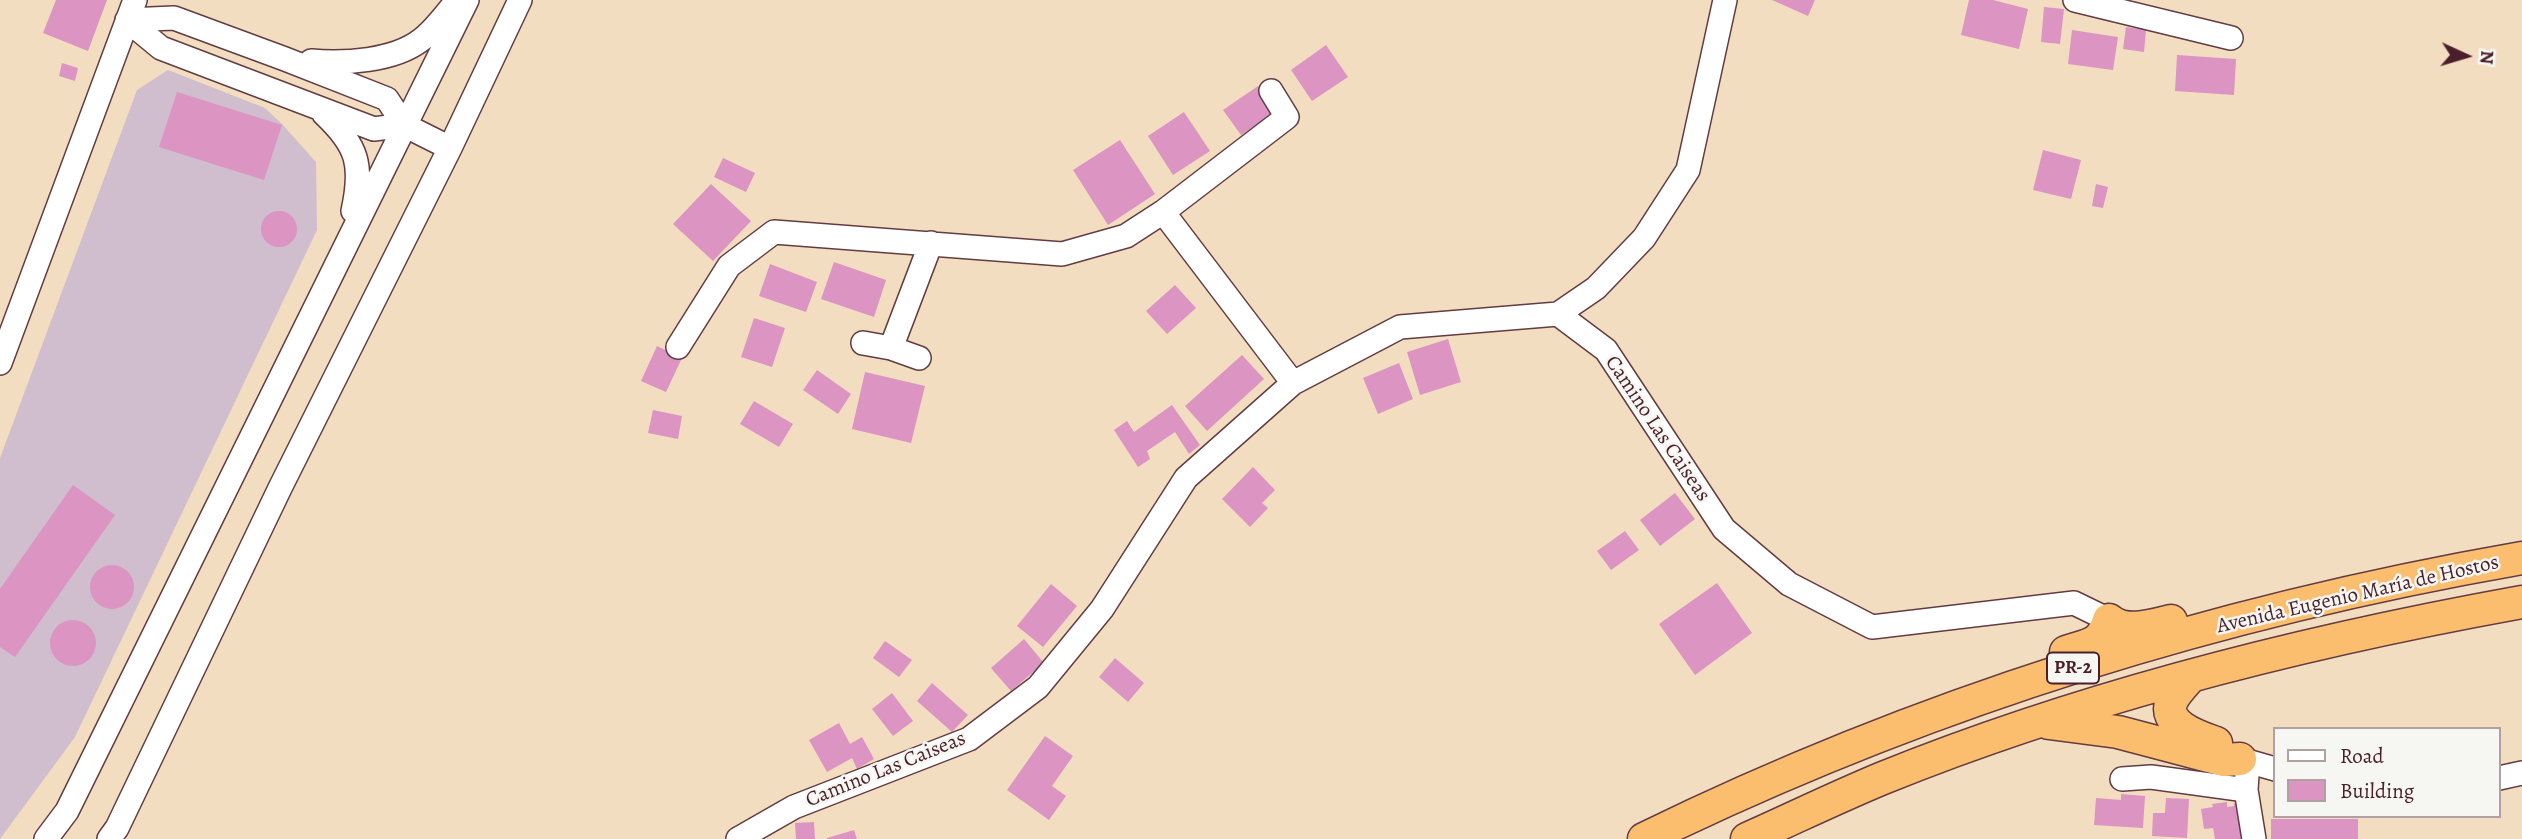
<!DOCTYPE html>
<meta charset="utf-8">
<style>
body{margin:0}
#map{position:relative;width:2522px;height:839px;overflow:hidden;background:#f3ddc1;font-family:Alegreya,serif}
canvas{display:block}
.legend{position:absolute;left:2273px;top:727px;width:228px;height:91px;box-sizing:border-box;background:#f6f6f2;border:2px solid #b1a0a2;margin:0;padding:9px 12px;list-style:none;font-size:21px;color:#4a1f2b}
.legend li{display:flex;align-items:center;gap:14px;height:35px}
.legend b{width:35px;border:2px solid #b1a0a2}
.north{position:absolute;left:2431px;top:21px;width:70px;height:70px;-webkit-text-stroke:5px #f6f6f2;paint-order:stroke;rotate:94deg;font-size:19px;font-weight:700;line-height:28px;text-align:center;color:#4a1f2b}
.north::after{content:'';display:block;margin:auto;width:24px;height:32px;background:#4a1f2b;clip-path:polygon(50% 0,100% 100%,50% 72%,0 100%)}
</style>
<div id="map">
<canvas width="2522" height="839"></canvas>
<ul class="legend">
<li><b style="height:9px;background:#fff"></b>Road</li>
<li><b style="height:19px;background:#dc94c2"></b>Building</li>
</ul>
<div class="north">N</div>
</div>
<script>
const ctx = document.querySelector('canvas').getContext('2d');
ctx.lineJoin = 'round';
function fill(path, color) { ctx.fillStyle = color; ctx.fill(path, 'evenodd'); }
function trace(path, color, width, dash) { ctx.strokeStyle = color; ctx.lineWidth = width; ctx.lineCap = dash ? 'butt' : 'round'; ctx.setLineDash(dash || []); ctx.stroke(path); }
function label(font, color, halo, rows, align = 'center') {
  ctx.font = font + ' Alegreya,serif'; ctx.lineWidth = 5; ctx.setLineDash([]); ctx.textBaseline = 'middle'; ctx.strokeStyle = halo; ctx.fillStyle = color; for (const [text, x, y, turn = 0] of rows) {
    ctx.save(); ctx.translate(x, y); ctx.rotate((+turn || 0) * Math.PI / 180); ctx.textAlign = isNaN(turn) ? turn : align; if (halo) ctx.strokeText(text, 0, 0); ctx.fillText(text, 0, 0); ctx.restore();
  }
}
fill(new Path2D(`
 M168,70L265,108L282,124L316,162L317,230L75,737L0,839V458L137,90Z`), '#d0bdcd');
fill(new Path2D(`
 M56,0H107L88,51L43,33Z
 M1772,0H1815L1808,16Z
 M1969,0H1993L2028,9L2019,49L1961,35Z
 M2044,7L2064,9L2060,44L2041,42Z
 M2126,27L2146,30L2144,52L2123,49Z
 M2072,30L2118,37L2113,70L2068,64Z
 M1326,45L1348,77L1312,101L1291,70Z
 M2177,55L2236,59L2234,95L2175,91Z
 M62,63L78,68L75,81L59,76Z
 M1258,86L1276,112L1241,135L1223,110Z
 M177,92L282,125L264,180L159,147Z
 M1184,112L1210,151L1173,175L1148,136Z
 M1120,140L1155,194L1108,225L1073,170Z
 M2043,150L2081,160L2071,199L2033,190Z
 M723,158L755,173L746,192L714,177Z
 M711,184L751,221L713,261L673,224Z
 M2096,184L2108,187L2103,208L2092,206Z
 M261 229a18 18 0 1 1 36 0a18 18 0 1 1-36 0Z
 M834,262L886,280L874,317L821,299Z
 M770,264L817,282L806,312L759,296Z
 M1175,285L1196,308L1167,334L1146,311Z
 M754,318L785,328L772,367L741,357Z
 M1448,339L1461,382L1420,395L1407,352Z
 M657,346L682,358L666,392L641,381Z
 M1242,355L1264,379L1207,431L1185,406Z
 M1399,363L1413,399L1378,414L1363,378Z
 M817,370L851,394L838,414L803,390Z
 M865,372L925,386L911,443L852,429Z
 M754,401L793,424L779,447L740,424Z
 M1172,405L1200,445L1189,454L1175,432L1147,451L1150,459L1138,467L1114,430L1127,421L1134,432Z
 M653,410L682,416L678,439L648,433Z
 M1253,467L1275,490L1262,503L1268,508L1250,527L1222,499Z
 M73,485L115,515L15,657L0,647V589Z
 M1675,493L1695,519L1660,546L1640,520Z
 M1625,531L1639,550L1611,570L1597,551Z
 M90 587a22 22 0 1 1 44 0a22 22 0 1 1-44 0Z
 M1717,583L1752,633L1695,675L1659,624Z
 M1051,584L1077,606L1043,647L1017,626Z
 M50 643a23 23 0 1 1 46 0a23 23 0 1 1-46 0Z
 M1024,639L1044,663L1011,691L991,668Z
 M885,641L912,660L899,677L873,658Z
 M1115,658L1144,683L1128,702L1099,677Z
 M932,683L968,715L952,732L917,701Z
 M892,693L913,721L893,736L872,709Z
 M839,723L850,744L862,737L874,759L857,769L852,758L827,772L809,740Z
 M1045,736L1073,756L1052,786L1066,796L1049,820L1007,790Z
 M2121,794L2145,796L2143,828L2094,825L2096,798L2121,800Z
 M2166,798L2189,799L2187,838L2152,836L2153,813H2165Z
 M2227,802V807L2234,806V803H2239L2243,839H2215L2213,828L2204,829L2201,809L2213,807L2212,804Z
 M2271,819H2358V839H2271Z
 M814,822L815,839H796L795,823Z
 M854,830L857,839H827V838Z`), '#dc94c2');
const minor = new Path2D(`
 M2075,0L2231,38
 M127,20L161,48L374,129L404,125L450,148
 M127,20L174,18L285,59L387,99L404,125
 M311,61C344,64 394,61 421,40C435,30 446,13 458,0
 M324,114C358,146 363,165 353,211
 M1163,212L1293,383
 M1558,314L1596,288L1644,238L1688,170L1725,0
 M863,343L891,348L919,358
 M678,347L729,266L774,232L1062,254L1126,236L1163,212L1287,117L1271,91
 M891,348L931,243
 M0,363L135,0
 M2240,759L2275,769
 M2247,775L2246,790L2254,839
 M2499,778L2522,773
 M2122,779L2151,777L2246,790
 M46,839L67,811L467,0
 M109,839L117,828L280,488L450,148L520,0
 M738,839L794,807L969,739L1038,687L1102,609L1186,478L1293,383L1400,327L1558,314L1606,350L1724,529L1789,584L1872,627L2074,603L2109,620`);
const highway = new Path2D(`
 M2066,652C2089,644 2101,646 2109,620C2126,634 2151,626 2171,621
 M2190,677C2184,684 2176,692 2172,700C2161,725 2199,737 2216,743
 M2049,723L2118,732L2224,760L2240,759
 M1644,839C1922,703 2218,611 2522,558
 M1747,839C1792,819 1837,797 1883,778C2086,696 2306,641 2522,602`);
trace(minor, '#633c42', 26);
trace(highway, '#633c42', 35);
trace(minor, '#fff', 23);
trace(highway, '#fbbe6e', 32);
for (const [x, y, w] of [
 [2073,668,52]
]) { const box = new Path2D(); box.roundRect(x - w / 2, y - 15.5, w, 31, 5); ctx.fillStyle = '#f6f6f2'; ctx.fill(box); trace(box, '#4a1f2b', 2); }
label('bold 19px', '#4a1f2b', null, [
 ["PR-2",2073,668]
]);
label('21px', '#4a1f2b', '#f6f6f2', [
 ["Camino Las Caiseas",1657,429,56],
 ["Avenida Eugenio María de Hostos",2358,595,-13],
 ["Camino Las Caiseas",886,770,-22]
]);
</script>
